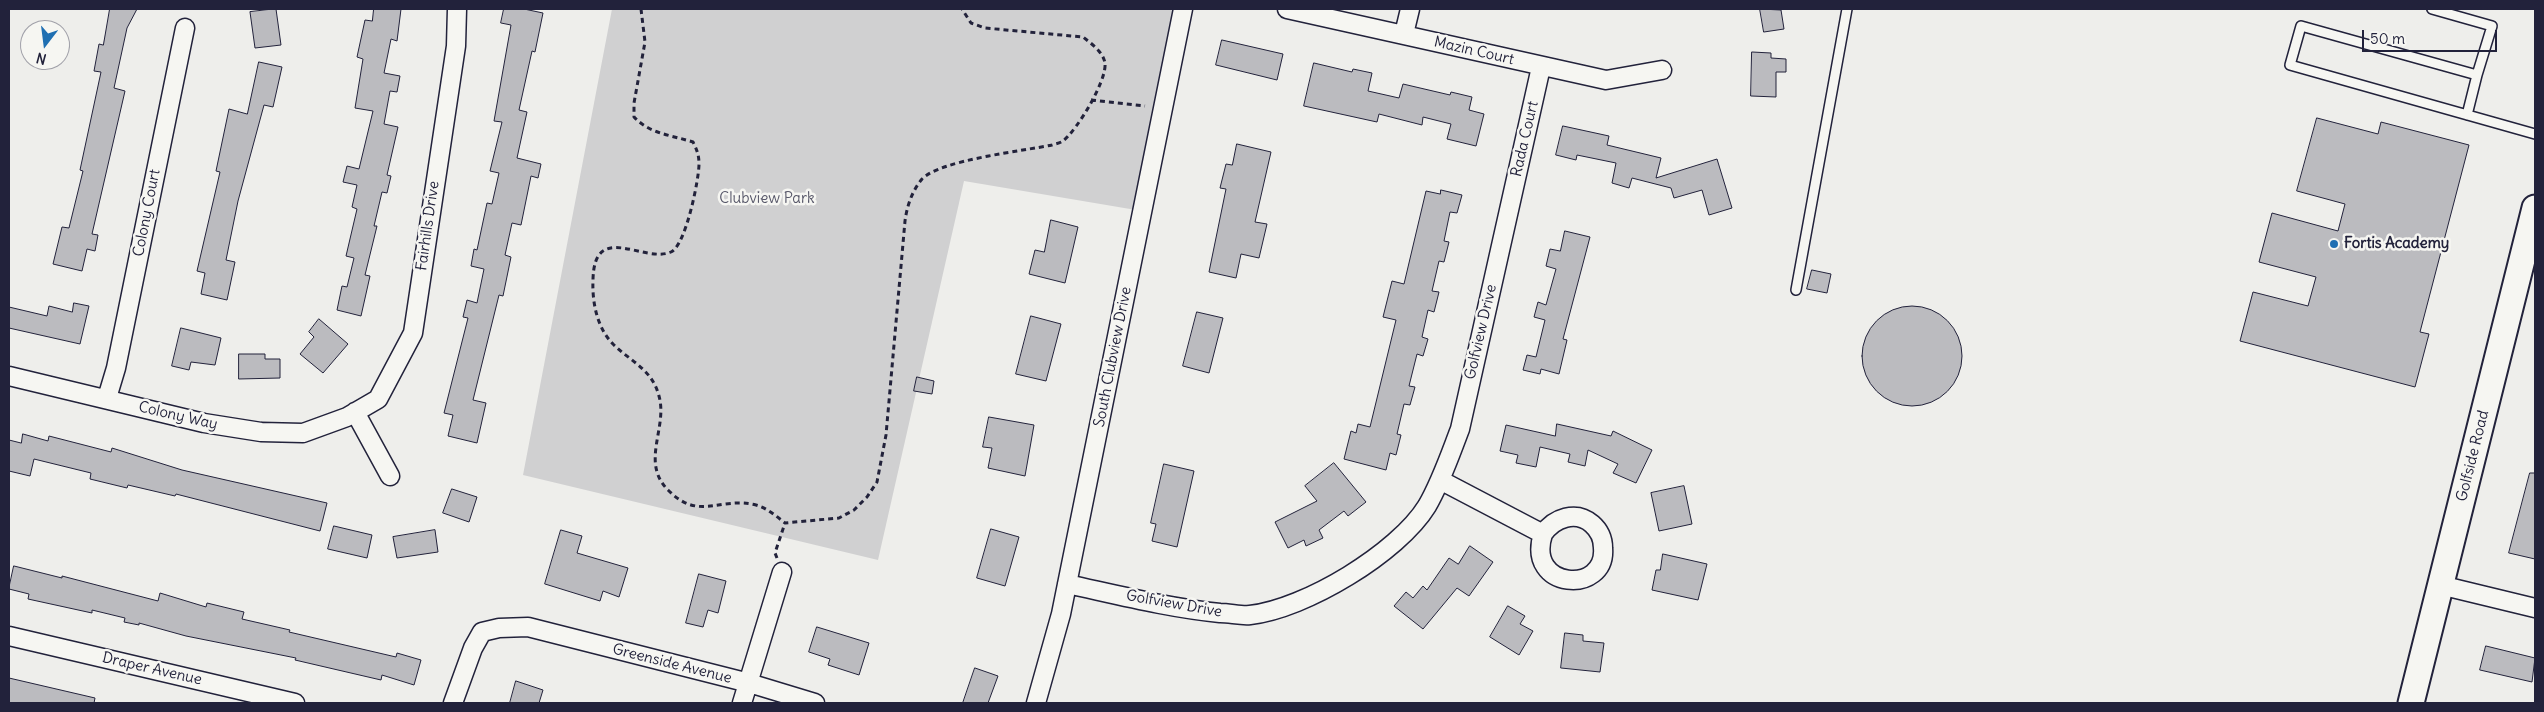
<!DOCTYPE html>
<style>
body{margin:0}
#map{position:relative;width:2544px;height:712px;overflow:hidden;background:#eeeeeb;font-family:Delius,sans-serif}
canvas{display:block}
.frame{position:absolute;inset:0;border:10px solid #22223b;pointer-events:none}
.north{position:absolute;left:20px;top:20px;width:50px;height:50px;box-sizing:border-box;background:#f6f6f2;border:1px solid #a1a1a9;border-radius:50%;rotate:195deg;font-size:14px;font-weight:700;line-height:20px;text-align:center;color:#22223b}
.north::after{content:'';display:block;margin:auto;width:18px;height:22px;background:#1f6fb2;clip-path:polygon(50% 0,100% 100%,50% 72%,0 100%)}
.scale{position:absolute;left:2362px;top:30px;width:135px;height:22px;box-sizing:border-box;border:2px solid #22223b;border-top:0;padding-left:6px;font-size:15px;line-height:18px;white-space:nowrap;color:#22223b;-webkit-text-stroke:4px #f6f6f2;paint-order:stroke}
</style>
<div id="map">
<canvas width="2544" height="712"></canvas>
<div class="frame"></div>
<div class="north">N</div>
<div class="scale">50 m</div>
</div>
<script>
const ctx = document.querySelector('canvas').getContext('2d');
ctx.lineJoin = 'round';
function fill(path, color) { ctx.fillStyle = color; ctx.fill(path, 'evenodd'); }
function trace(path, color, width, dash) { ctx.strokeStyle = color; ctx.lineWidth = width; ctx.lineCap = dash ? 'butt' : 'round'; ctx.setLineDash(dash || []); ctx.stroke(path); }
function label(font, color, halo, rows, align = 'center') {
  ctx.font = font + ' Delius,sans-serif'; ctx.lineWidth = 5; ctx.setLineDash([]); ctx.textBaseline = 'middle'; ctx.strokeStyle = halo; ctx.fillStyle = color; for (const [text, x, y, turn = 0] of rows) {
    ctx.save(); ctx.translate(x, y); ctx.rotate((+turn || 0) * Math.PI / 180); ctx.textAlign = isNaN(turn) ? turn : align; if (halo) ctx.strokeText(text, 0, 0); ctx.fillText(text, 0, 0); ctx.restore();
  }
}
fill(new Path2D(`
 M612,9H1183L1142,211L964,181L878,560L523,475Z`), '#d0d0d1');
const building = new Path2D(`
 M110,9H137L127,28L114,88L125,91L92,234L98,235L95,251L87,249L82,271L53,264L62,227L69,228L83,171L80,170L101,72L94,71L99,44L103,45Z
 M276,9L281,45L255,48L250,12Z
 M374,9H401L397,41L391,39L384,73L400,76L397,92L390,91L384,124L398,127L387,175L391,176L387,193L382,192L374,226H377L365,275L370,276L361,316L337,310L342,286L347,287L354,258L346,256L357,209L352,207L357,185L343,182L347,166L359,169L373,111L355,108L363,59L357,57L365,20L372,21Z
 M504,9H524L543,13L535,52L532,51L519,110L527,112L517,158L541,164L538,178L531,176L521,225L512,223L505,255L511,257L503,296L499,295L473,400L486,403L477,443L448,436L453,415L444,413L468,318L463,317L467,300L477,303L484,269L471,266L474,249L477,250L487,203L492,204L499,173L490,171L502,122L494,121L511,25L501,23Z
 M1760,9L1781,10L1784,29L1764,32Z
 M1222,40L1283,54L1277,80L1216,65Z
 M1752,52L1771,53V58L1786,59V72H1776V97L1751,96Z
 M259,62L282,67L273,107L264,105L238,201L226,260L235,262L227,300L201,294L205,273L197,271L220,172L216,171L229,109L247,114Z
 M1314,63L1352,72L1353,69L1372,73L1368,91L1399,98L1403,84L1450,95L1451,92L1472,97L1469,110L1484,114L1476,146L1447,139L1451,124L1423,117L1422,125L1379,114L1377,122L1304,106Z
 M2317,118L2378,134L2381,122L2469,145L2420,332L2429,334L2415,387L2240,341L2253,292L2308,306L2316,277L2259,262L2272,213L2338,231L2345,204L2297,191Z
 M1563,126L1609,136L1607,145L1661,158L1656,178L1717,159L1732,208L1709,215L1702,190L1674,198L1671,188L1632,178L1629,188L1612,183L1616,163L1577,155L1576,160L1556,155Z
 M1237,144L1271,152L1255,222L1267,224L1259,258L1241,254L1236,278L1209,272L1226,189L1220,188L1226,164L1232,165Z
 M1441,190L1462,195L1457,213L1450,212L1444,241L1449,242L1444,262L1439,261L1432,291L1439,292L1434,312L1428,310L1422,337L1428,339L1423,356L1417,354L1409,386L1415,387L1410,405L1404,404L1397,434L1401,435L1396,455L1390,453L1386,470L1344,459L1351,431L1356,433L1358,424L1370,427L1396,320L1383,317L1392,281L1404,284L1426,191L1440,194Z
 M1051,220L1078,227L1065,283L1029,274L1035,250L1044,252Z
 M1565,231L1590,237L1563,339L1567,340L1559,374L1541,369L1540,374L1523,370L1527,355L1536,357L1545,320L1534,317L1538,302L1546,305L1556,269L1546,266L1550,249L1560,251Z
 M1812,270L1831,274L1827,293L1807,289Z
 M74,303L89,306L80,344L9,328V307L47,316L49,306L72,312Z
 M1862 356a50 50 0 1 1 100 0a50 50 0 1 1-100 0Z
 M1197,312L1223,318L1209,373L1183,366Z
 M1031,316L1061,324L1046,381L1016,374Z
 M319,319L348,344L323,373L300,354L314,337L309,332Z
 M181,328L221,338L215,365L191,362L189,370L172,366Z
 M239,354H265V359H280V378L239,379Z
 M917,377L934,381L932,394L914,391Z
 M989,417L1034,425L1025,476L988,468L992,448L983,447Z
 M1557,424L1611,436L1613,431L1652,450L1636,483L1613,473L1618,464L1588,450L1585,466L1568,462L1570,454L1540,447L1536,467L1516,463L1518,455L1500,451L1506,425L1555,436Z
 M23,434L48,441L49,436L111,452L112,448L182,470L327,503L320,531L176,494L175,496L128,485L127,488L90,479L91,473L34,459L30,476L9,471V440L21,443Z
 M1334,463L1366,502L1348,516L1344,511L1319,530L1323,538L1306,546L1304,540L1288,548L1275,522L1317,501L1305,486Z
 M1164,464L1194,471L1177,547L1152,541L1156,524L1151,523Z
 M2530,473H2535V559L2509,553Z
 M1684,486L1692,524L1659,531L1651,493Z
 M452,489L477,497L469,522L443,513Z
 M334,526L372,535L367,558L328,549Z
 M991,529L1019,537L1005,586L977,578Z
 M435,530L438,552L397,558L393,537Z
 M561,530L582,536L577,553L628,568L619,597L603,591L600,601L545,584Z
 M1470,546L1493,562L1469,596L1457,588L1423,629L1394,606L1406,592L1413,598L1423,586L1427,590L1449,558L1458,564Z
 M1663,554L1707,564L1698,600L1652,590L1656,570H1660Z
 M14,566L62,578V576L158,601L160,593L206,607L207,603L244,612L242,619L290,630L289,632L396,657L397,653L421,660L414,685L382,675L381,680L295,660L296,658L186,636L139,623V625L124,622L125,618L92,610V613L28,599L29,594L9,589Z
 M699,574L726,581L718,613L708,610L703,627L686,623Z
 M1508,606L1525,616L1520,624L1533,631L1519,655L1490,637Z
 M817,627L869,643L859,675L828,665L830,659L809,652Z
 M1565,633L1583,635V641L1604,643L1600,672L1561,668Z
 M2486,646L2535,658L2532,682L2480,670Z
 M975,668L998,676L988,703H963Z
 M9,678L95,698L94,703H9Z
 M516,681L543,690L539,703H510Z`);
fill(building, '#bbbbbf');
trace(building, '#22223b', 1);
const service = new Path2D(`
 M2432,9L2492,26L2477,75L2301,26L2290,65L2535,134
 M2467,115L2477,75
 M1796,290L1847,9`);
const minor = new Path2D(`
 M1287,9L1606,80L1662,70
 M1404,34L1410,9
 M9,376L204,423L261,432L303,433L347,417L378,399L413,333L456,46L457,9
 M107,398L116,368L185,28
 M355,412L390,476
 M1440,480L1543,534C1525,590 1607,595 1603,548C1603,539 1600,531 1592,524C1576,510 1554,518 1543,534
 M1067,584C1118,595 1169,608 1220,613C1230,613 1241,616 1250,615C1305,609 1398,553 1427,506C1441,482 1450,455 1460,429L1541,67
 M2440,585L2535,608
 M9,636L295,703
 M453,703L473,648L482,632L499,628L528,627L749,683L815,703
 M742,703L782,572
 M1036,703L1061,614L1183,9`);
const secondary = new Path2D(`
 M2411,703L2535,208`);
trace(service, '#22223b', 12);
trace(minor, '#22223b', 21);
trace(secondary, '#22223b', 29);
trace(new Path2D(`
 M641,9L645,42L634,103V117C650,134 671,135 693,142C697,150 699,155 699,164C699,179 686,245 671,252C644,264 594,220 593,280C592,302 597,328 613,344C631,362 652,369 659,396C668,428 640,462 668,490C699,522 720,496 756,505C767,508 776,516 785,523L839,518L854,510L867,497L877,482L886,435L905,221C907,206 912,191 922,179C940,160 1023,151 1052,145C1055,144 1060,143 1063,141C1077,130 1107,81 1105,63C1103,52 1092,44 1083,37L985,28L971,23L962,9
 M1091,100L1145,106
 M777,558L775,553L785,523`), '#22223b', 3, [5, 4]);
trace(service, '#f6f6f2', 9);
trace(minor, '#f6f6f2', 18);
trace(secondary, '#f6f6f2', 25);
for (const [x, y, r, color] of [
 [2334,244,5,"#1f6fb2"]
]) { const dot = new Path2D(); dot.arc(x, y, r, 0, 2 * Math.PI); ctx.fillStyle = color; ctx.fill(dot); trace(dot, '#f6f6f2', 2); }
label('15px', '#22223b', '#f6f6f2', [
 ["Mazin Court",1474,51,13],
 ["Rada Court",1525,139,-77],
 ["Colony Court",147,213,-79],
 ["Fairhills Drive",428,226,-82],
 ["Golfview Drive",1481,332,-77],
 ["South Clubview Drive",1113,357,-79],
 ["Colony Way",178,416,13],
 ["Golfside Road",2473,456,-76],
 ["Golfview Drive",1174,604,10],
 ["Greenside Avenue",672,664,14],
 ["Draper Avenue",152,669,13]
]);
label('15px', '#565668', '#f6f6f2', [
 ["Clubview Park",767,199]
]);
label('bold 15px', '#22223b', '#f6f6f2', [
 ["Fortis Academy",2344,244]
], 'left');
</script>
